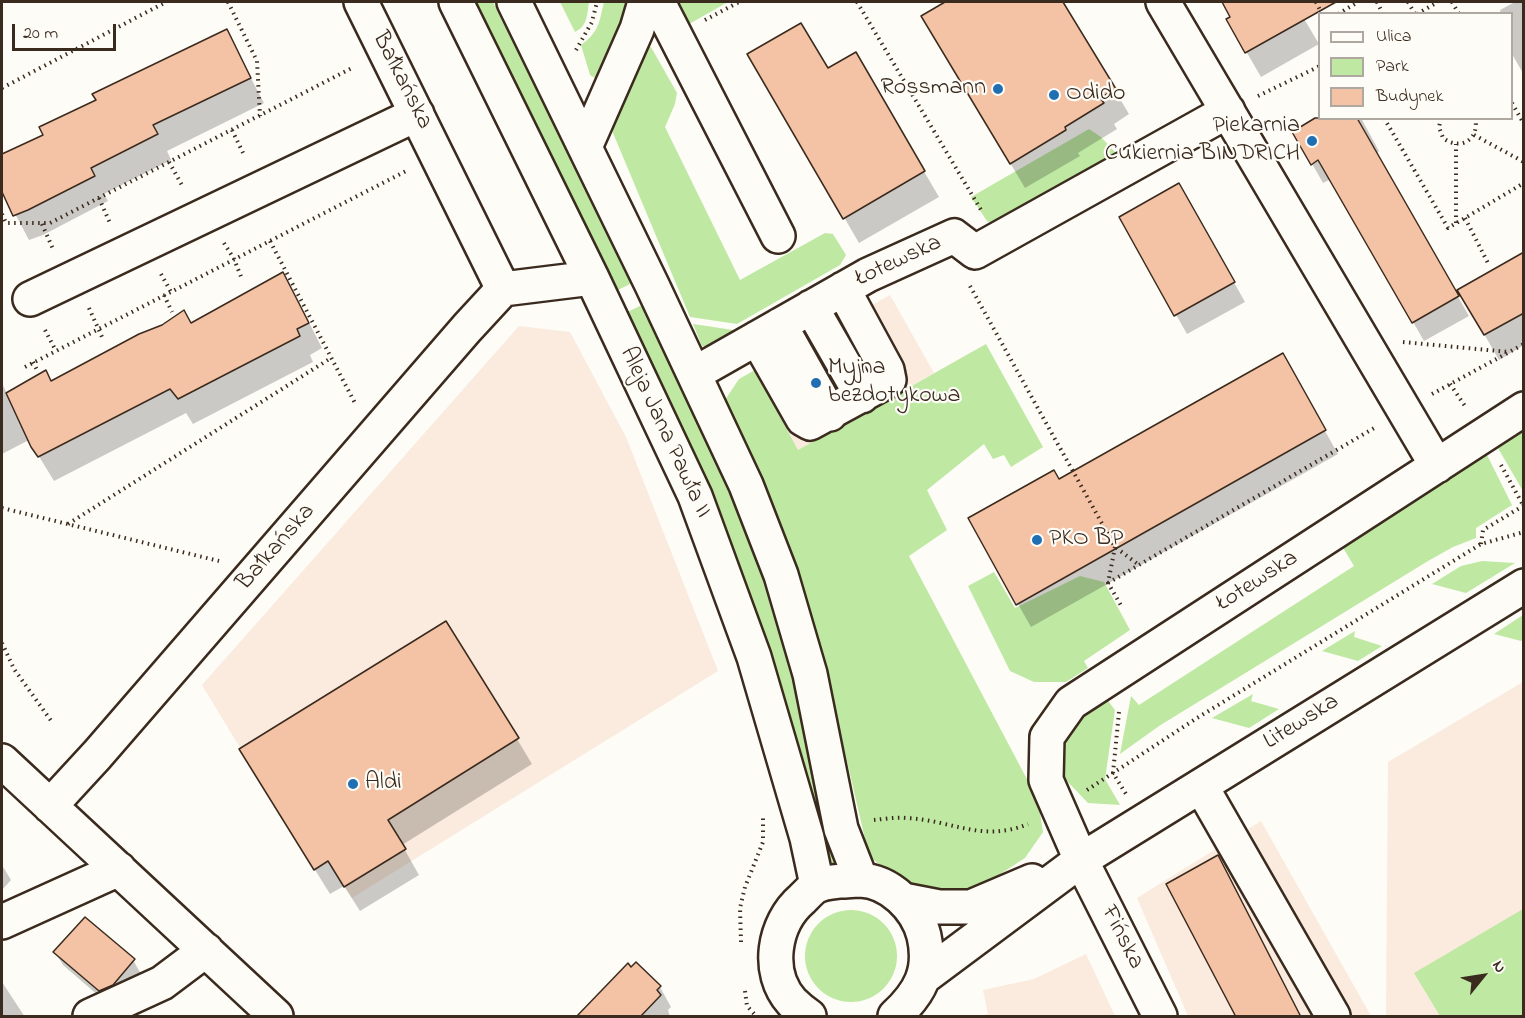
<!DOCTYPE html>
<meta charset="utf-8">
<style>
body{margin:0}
#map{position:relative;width:1525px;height:1018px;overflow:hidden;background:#fdfcf7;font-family:"Indie Flower",sans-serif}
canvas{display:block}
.frame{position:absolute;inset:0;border:3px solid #3b2a1e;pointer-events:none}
.legend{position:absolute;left:1318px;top:12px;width:195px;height:108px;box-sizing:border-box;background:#fdfcf7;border:2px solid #afa8a0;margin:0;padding:8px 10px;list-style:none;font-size:18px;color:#3b2a1e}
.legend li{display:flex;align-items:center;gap:12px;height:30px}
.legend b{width:30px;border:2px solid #afa8a0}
.north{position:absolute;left:1453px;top:946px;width:60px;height:60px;-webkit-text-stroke:4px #fdfcf7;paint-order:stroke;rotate:60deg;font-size:16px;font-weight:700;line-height:24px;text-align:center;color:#3b2a1e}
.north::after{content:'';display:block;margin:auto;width:21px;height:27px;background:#3b2a1e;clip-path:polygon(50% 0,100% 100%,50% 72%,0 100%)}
.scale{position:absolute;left:12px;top:24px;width:104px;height:27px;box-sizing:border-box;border:3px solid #3b2a1e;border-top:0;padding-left:8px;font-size:18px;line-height:21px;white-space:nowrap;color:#3b2a1e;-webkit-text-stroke:4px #fdfcf7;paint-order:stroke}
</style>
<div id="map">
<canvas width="1525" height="1018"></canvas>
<div class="frame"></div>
<ul class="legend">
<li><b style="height:8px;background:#fdfcf7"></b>Ulica</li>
<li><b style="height:16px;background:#bfe8a3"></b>Park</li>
<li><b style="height:16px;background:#f4c2a4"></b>Budynek</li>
</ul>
<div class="north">N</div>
<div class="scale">20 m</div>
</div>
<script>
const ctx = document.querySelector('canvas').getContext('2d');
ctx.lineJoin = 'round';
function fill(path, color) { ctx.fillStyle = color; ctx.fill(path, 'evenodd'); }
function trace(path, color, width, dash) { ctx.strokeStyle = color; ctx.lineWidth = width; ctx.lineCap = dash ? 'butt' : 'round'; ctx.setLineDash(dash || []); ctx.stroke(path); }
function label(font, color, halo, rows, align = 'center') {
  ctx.font = font + ' "Indie Flower",sans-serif'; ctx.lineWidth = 4.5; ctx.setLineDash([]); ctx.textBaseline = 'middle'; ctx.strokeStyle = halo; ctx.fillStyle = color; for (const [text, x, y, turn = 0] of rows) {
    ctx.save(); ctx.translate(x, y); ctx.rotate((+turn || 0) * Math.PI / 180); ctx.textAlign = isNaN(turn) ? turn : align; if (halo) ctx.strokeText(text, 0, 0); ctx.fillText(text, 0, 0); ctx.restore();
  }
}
fill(new Path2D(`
 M890,295L934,373L798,450L755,370Z
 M519,326L570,332L626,437L718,671L352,898L328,862L314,870L202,685Z
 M1523,682V1016H1386L1388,762Z
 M1261,821L1371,1016H1188L1137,898Z
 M1086,954L1115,1016H979L988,1014L983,990L1034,979Z`), '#faebde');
fill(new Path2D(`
 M468,2H493L632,283L612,293Z
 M560,2H589C587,14 588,26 575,32Z
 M604,2H629L601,76L595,78L590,75L581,45C600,31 599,22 604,2Z
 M667,2H728L682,28Z
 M641,46L651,47L677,93L675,104L665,127L740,280L825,233L833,234L846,255L840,265L737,324L690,317L608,121Z
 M1089,129L1101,137L1115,152L1116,165L998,227L987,221L971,197Z
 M642,305L719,458L768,584L796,694L818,792L843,868L829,869L621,315Z
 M693,324L740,331L720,349L702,346Z
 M986,344L1043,447L1011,467L1004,455L993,459L984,444L927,490L947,530L909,556L1038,800L1043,832L1025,858L974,891L909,889L869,856L817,632L739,431L725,400L739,379L755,370L798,450Z
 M1523,423V491L1495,443Z
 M1485,451L1512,505L1476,528V538L1453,547L1428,561L1159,726L1120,754L1131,696L1139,705L1354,566L1342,546Z
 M1482,561L1515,563L1466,593L1432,584L1461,566Z
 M994,572L1015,608L1080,576L1104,582L1130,630L1084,661L1088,668L1066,682H1034L1010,671L968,586Z
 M1523,615V639L1521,641L1494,634Z
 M1355,631L1354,637L1382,646L1358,661L1322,651Z
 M1253,694L1251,701L1279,709L1249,728L1212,718Z
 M1105,697L1115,710L1105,779L1120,805L1088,803L1065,779L1061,747L1074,720Z
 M1523,909V1016H1440L1414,973Z
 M805 956a46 46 0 1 1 92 0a46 46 0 1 1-92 0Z`), '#bfe8a3');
fill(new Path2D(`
 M947,2H1062L1129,114L1114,124L1117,129L1078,153L1080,156L1025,188L923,16Z
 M1223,2H1294L1319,44L1261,77L1228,20L1232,17Z
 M1515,2H1524V75L1512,54V14H1501L1500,10Z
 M226,31L264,103L167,151L171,160L104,194L108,201L43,235L29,240L2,189V156L45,135Z
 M749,54L827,70L855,54L939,197L859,243Z
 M1320,118H1361L1379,151L1376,154L1469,316L1424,341L1331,179L1323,183L1294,132Z
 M1179,185L1245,302L1187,334L1121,218Z
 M1524,254V345L1499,360L1459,290Z
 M297,299L322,348L310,355L313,362L193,424L186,413L54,481L29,440L2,454V383L7,394L51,383L191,325Z
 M1282,355L1338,454L1031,627L1018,604L1059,481Z
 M517,739L532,764L402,845L419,875L360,911L344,886L330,894L256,775Z
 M2,865L11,880L2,890Z
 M55,952L133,960L141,974L120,998L108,1004L63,965Z
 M2,982L23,1014L24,1016H2Z
 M660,987L671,1007L668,1010L670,1016H578Z`), '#0003');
const building = new Path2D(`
 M945,2H1063L1116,89L1100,98L1104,103L1065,127L1066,130L1010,164L921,16Z
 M1222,2H1336L1245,53L1226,19L1230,17Z
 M801,23L828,68L856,52L925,171L843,219L747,54Z
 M227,29L251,78L153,125L158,134L91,168L95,176L28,210L13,216L2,192V154L43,135L39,127L96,100L92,94Z
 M1315,118H1357L1459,296L1412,323L1318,160L1311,165L1292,132Z
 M1179,183L1235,282L1174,316L1119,217Z
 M1524,252V313L1484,335L1457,290Z
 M283,272L309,323L297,329L300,336L178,399L170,389L38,457L31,447L6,393L46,370L51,381L139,334L162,325L184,310L191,323Z
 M1283,353L1326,430L1016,605L968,518L1054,470L1059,479Z
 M446,621L519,738L388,820L406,849L344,887L328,861L314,870L239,749Z
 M1218,855L1301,1017H1236L1166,884Z
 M85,917L135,959L113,985L99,991L53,952Z
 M636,962L661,986L657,990L661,995L640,1017H576L628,963L631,967Z`);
fill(building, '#f4c2a4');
trace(building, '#3b2a1e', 1.5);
const minor = new Path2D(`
 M361,2L503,289
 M456,2L592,278L695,496L754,657L807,838L817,885
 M514,2L652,285L746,485L781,575L810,674L841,829L861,880
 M658,2L778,236
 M1163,2L1437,466
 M585,147L637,29L645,2
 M30,299L417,114
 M811,307L862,396
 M780,325L830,414
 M757,338L803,419L810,423L889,380L887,370L843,289
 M694,374L868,275L954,236L975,252L1228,111
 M2,761L276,1016
 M1201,786L1333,1016
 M50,806L97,755L467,328L503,289L592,278
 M903,900L939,907H971L1032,881
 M2,922L119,869
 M924,977L1081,860L1524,586
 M90,1016L162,983L206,950
 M809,1016C803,1012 797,1007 792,1002C765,972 774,923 802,899C807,894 813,887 819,885C826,882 834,882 841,881C847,881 854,880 860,880C890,881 917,908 924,936C932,971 920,993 895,1016
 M1160,1016L1081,860L1046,780L1047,737L1071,703L1524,409`);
trace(minor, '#3b2a1e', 38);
trace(new Path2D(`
 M228,2L257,61L260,116
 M857,2L981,210
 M1316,2L1322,14
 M1377,2L1383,14
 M1408,2L1415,14
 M1452,2L1459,14
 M1338,14L1358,2
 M1417,14L1438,2
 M705,20L739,2
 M576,50L592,22L597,2
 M2,88L166,2
 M1258,96L1320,66
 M1512,103L1524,124
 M1384,118L1448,228L1524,183
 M1441,118L1439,127L1443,138C1460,151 1480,140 1475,118
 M232,130L245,157
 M1474,135L1524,162
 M169,162L183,187
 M99,198L110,223
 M2,214L6,223H50L354,67
 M1465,218L1489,265
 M1456,223V144
 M42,224L53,249
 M270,241L356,405
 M224,243L234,259L242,279
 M161,274L171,292
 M970,286L1115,547L1139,565
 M164,295L172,312
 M89,308L102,337
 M45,330L56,351
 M1403,342L1509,352
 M33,362L38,372
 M25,367L406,171
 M1450,384L1465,406
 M1432,394L1524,344
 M1501,465L1524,507
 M2,508L219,561
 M68,524L331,358
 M1481,544L1483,530L1523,506
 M1115,547L1108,583L1122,607
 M1108,583L1376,427
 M2,643L14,669L52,722
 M1119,712L1113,773L1126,794
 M1087,790L1197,718L1481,544L1524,532
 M874,820C884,819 895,817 906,818C952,820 982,843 1028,824
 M741,942L740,908L745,887L763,842V815
 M745,991L747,1006L756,1016`), '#3b2a1e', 4, [1.5, 4.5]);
trace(minor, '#fdfcf7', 33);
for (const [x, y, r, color] of [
 [998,89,6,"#1f6fb2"],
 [1054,95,6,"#1f6fb2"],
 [1312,141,6,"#1f6fb2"],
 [816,383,6,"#1f6fb2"],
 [1037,540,6,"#1f6fb2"],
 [353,784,6,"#1f6fb2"]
]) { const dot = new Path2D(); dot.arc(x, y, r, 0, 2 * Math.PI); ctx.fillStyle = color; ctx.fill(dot); trace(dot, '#fdfcf7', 2); }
label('24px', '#3b2a1e', '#fdfcf7', [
 ["Bałkańska",401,81,63],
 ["Łotewska",899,262,-25],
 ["Aleja Jana Pawła II",664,433,65],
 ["Bałkańska",277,548,-49],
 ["Łotewska",1258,582,-33],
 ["Litewska",1302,723,-32],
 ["Fińska",1121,938,63]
]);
label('24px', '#3b2a1e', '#fdfcf7', [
 ["Rossmann",986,89,"right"],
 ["Odido",1066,95],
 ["Piekarnia",1300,127,"right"],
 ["Cukiernia BINDRICH",1300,155,"right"],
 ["Myjna",828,369],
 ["bezdotykowa",828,397],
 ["PKO BP",1049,540],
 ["Aldi",365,784]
], 'left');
</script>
